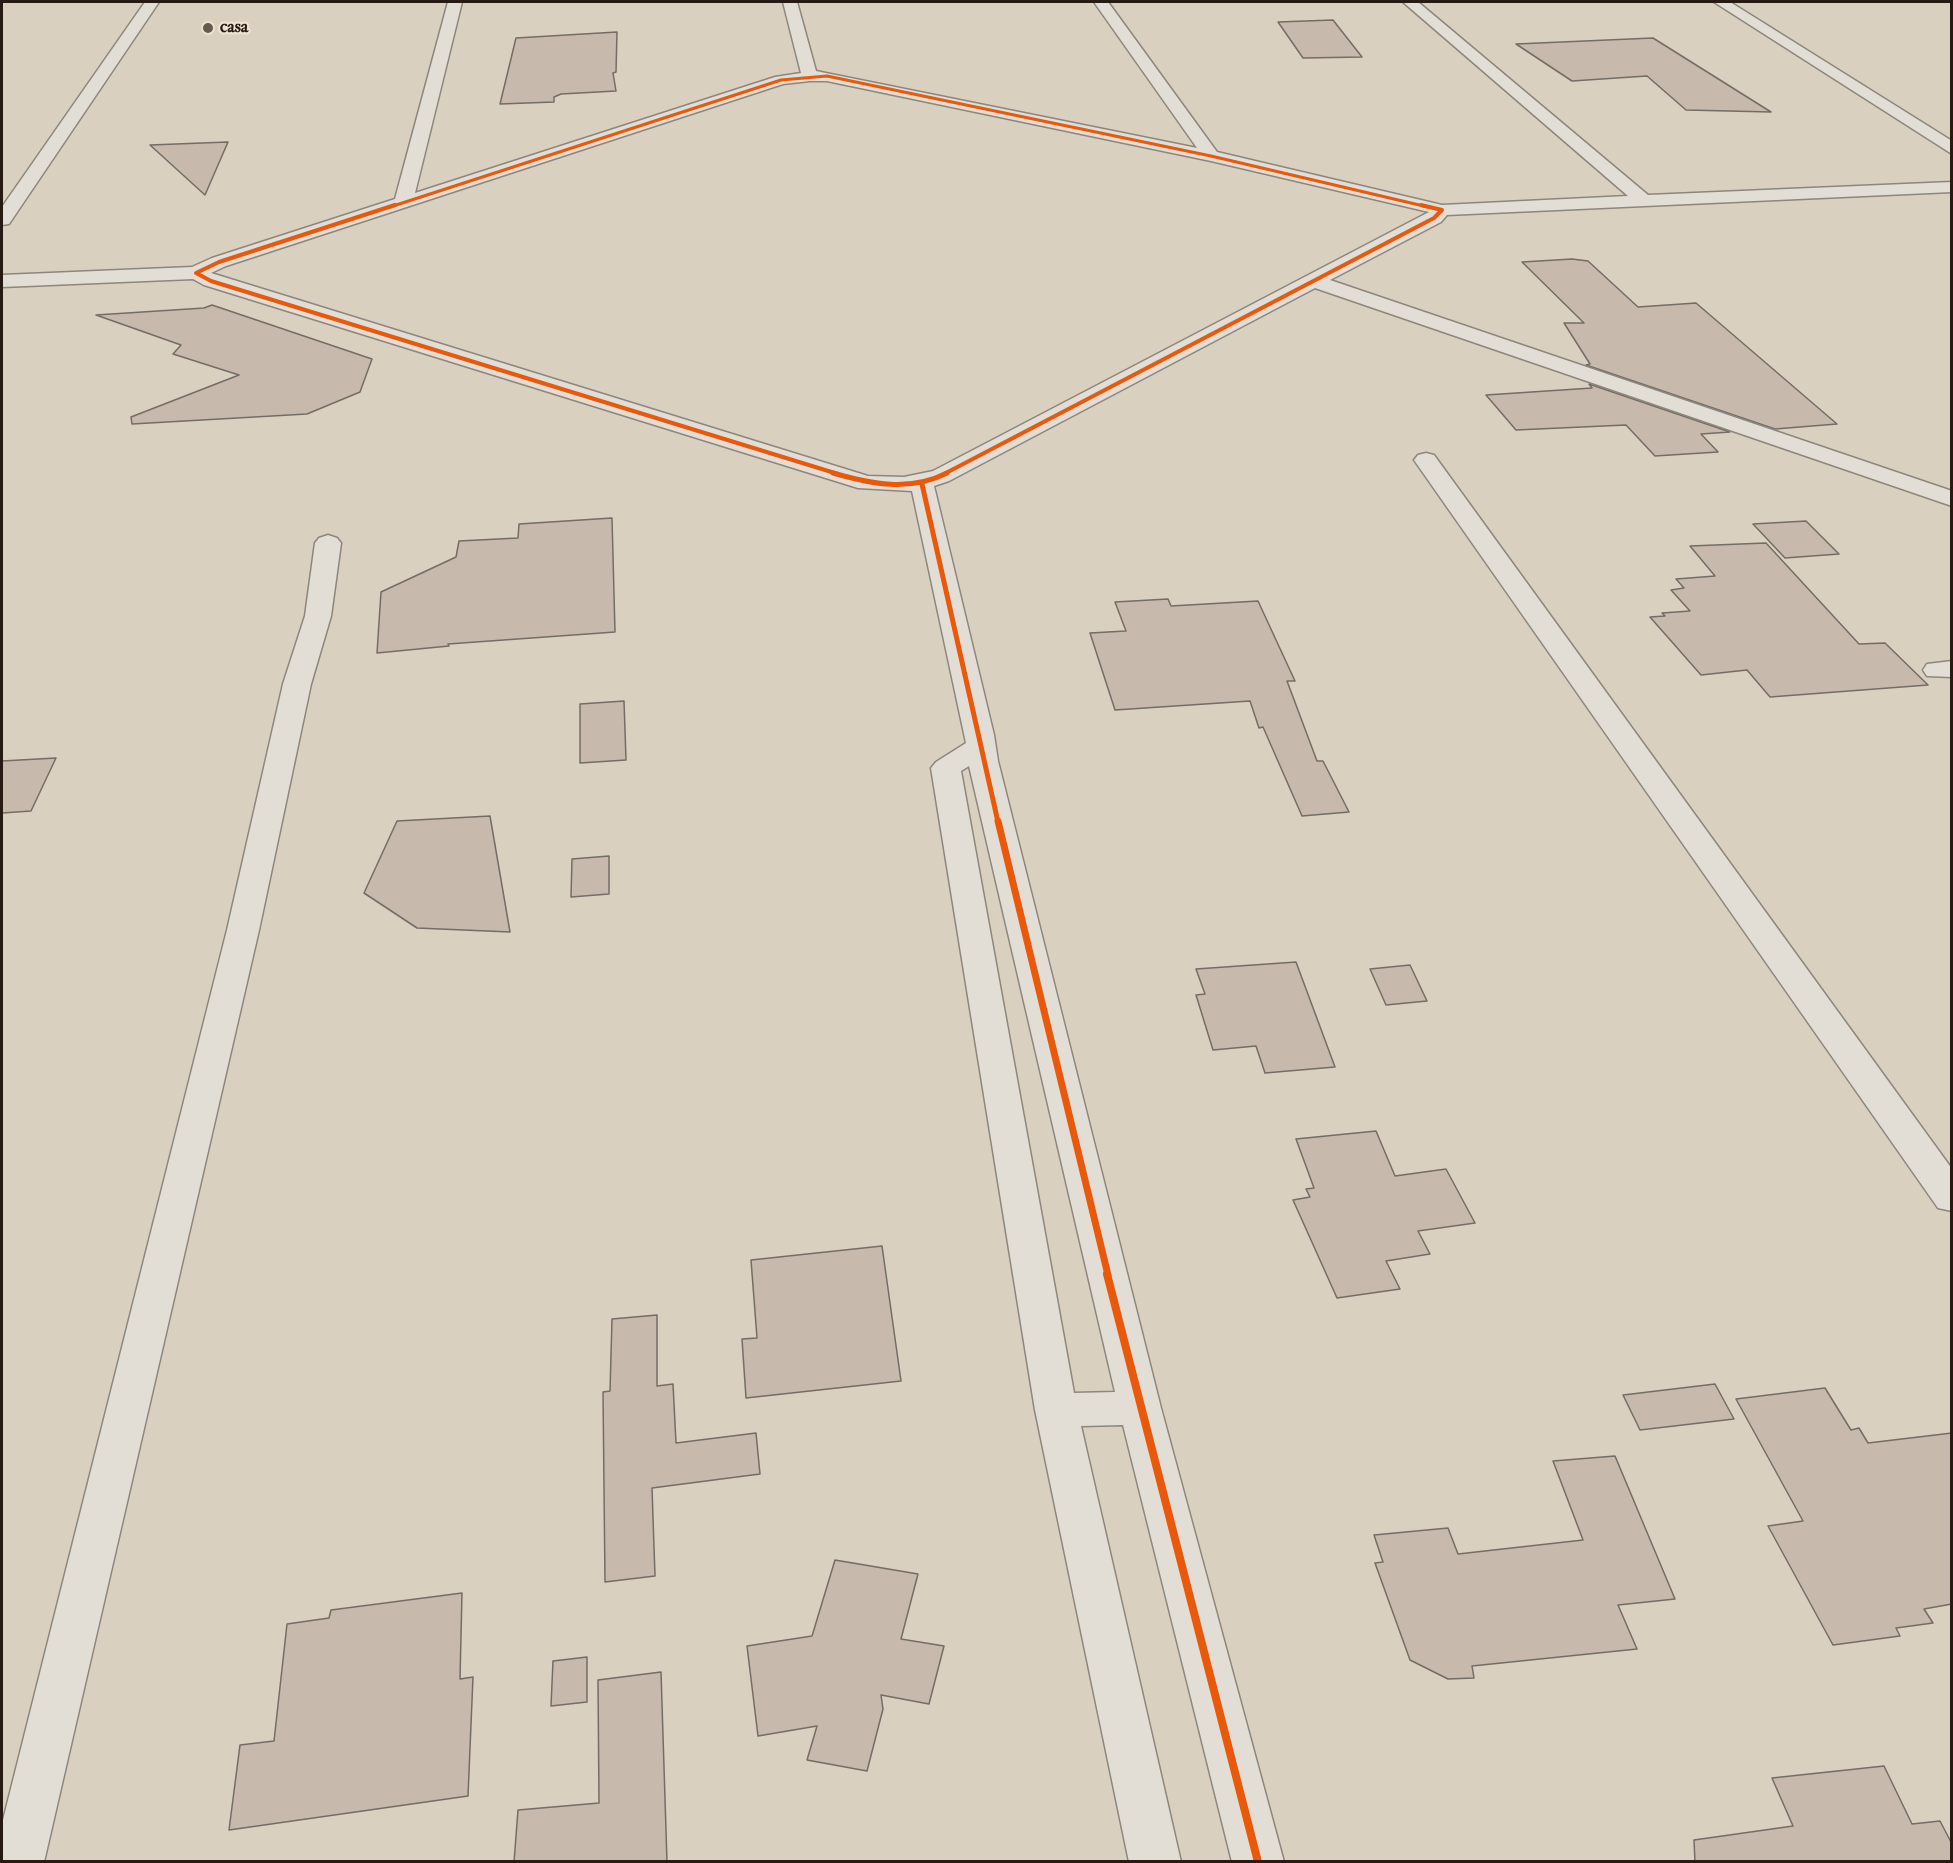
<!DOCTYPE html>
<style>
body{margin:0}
#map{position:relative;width:1953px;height:1863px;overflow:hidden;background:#dad0c0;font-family:"IM FELL Double Pica",serif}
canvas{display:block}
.frame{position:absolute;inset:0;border:3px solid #271a13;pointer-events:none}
</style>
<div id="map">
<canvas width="1953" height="1863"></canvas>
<div class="frame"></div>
</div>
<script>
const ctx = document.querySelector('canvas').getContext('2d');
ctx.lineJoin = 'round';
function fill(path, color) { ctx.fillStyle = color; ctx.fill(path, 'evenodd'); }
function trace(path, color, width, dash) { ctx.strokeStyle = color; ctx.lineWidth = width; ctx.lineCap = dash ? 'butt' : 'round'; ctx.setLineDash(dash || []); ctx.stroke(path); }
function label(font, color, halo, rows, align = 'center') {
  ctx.font = font + ' "IM FELL Double Pica",serif'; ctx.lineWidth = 4.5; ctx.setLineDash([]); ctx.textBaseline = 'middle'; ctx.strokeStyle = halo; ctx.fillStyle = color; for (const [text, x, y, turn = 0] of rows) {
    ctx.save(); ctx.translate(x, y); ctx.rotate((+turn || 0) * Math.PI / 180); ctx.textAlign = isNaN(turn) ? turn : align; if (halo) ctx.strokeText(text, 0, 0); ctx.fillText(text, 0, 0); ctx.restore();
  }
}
const building = new Path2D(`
 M1333,20L1362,57L1303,58L1278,22Z
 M617,32L616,72L613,73L616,91L561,94L554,97V102L500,104L516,38Z
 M1653,38L1771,112L1686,110L1647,76L1572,81L1516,44Z
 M228,142L205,195L150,145Z
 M1572,259L1588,261L1638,307L1696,303L1837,424L1775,429L1586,365L1590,364L1564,323H1584L1522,262Z
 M212,305L372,359L360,392L307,414L132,424L131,417L239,375L173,354L181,345L96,315L204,308Z
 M1589,384L1730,432L1701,434L1718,452L1655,456L1626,425L1516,430L1486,395L1592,388Z
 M612,518L615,632L448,644L449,646L377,653L381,592L456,557L459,541L518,538L519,524Z
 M1806,521L1839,554L1785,558L1753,524Z
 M1766,543L1859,644L1885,643L1928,685L1770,697L1747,670L1701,675L1650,617L1665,616L1662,613L1690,611L1671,590L1684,588L1676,579L1715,576L1690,546Z
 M1168,599L1171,606L1258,601L1295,681H1287L1317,761H1323L1349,812L1302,816L1263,727L1259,728L1250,701L1115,710L1090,633L1126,631L1115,602Z
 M624,701L626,760L580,763V704Z
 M56,758L31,811L2,813V761Z
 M490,816L510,932L417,928L364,893L397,821Z
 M609,856V894L571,897L572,859Z
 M1296,962L1335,1067L1265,1073L1256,1046L1213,1050L1196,995L1205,994L1196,969Z
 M1410,965L1427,1001L1386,1005L1370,969Z
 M1376,1131L1395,1176L1446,1169L1475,1223L1418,1231L1430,1254L1386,1261L1400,1289L1337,1298L1293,1200L1310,1197L1306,1189L1314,1188L1296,1139Z
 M882,1246L901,1381L746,1398L742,1339L757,1338L751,1260Z
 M657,1315V1386L673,1384L676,1443L756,1433L760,1474L652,1488L655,1576L605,1582L603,1392L610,1391L612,1319Z
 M1715,1384L1734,1419L1640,1430L1623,1395Z
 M1825,1388L1851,1430L1859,1428L1868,1443L1952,1433V1604L1924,1609L1933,1623L1896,1628L1900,1636L1833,1645L1768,1526L1803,1521L1736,1399Z
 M1615,1456L1675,1599L1618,1605L1637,1649L1472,1666L1474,1678L1448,1679L1410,1660L1375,1563L1383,1562L1374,1535L1448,1528L1458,1554L1583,1540L1553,1461Z
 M835,1560L918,1574L901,1639L944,1646L929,1704L881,1695L883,1709L867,1771L807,1760L817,1726L758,1736L747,1646L812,1636Z
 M462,1593L460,1679L473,1677L468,1796L229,1830L240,1745L274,1741L287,1624L329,1618L331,1610Z
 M587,1657V1702L551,1706L553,1661Z
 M661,1672L667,1862H514L518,1810L599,1803L598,1680Z
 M1884,1766L1912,1824L1940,1821L1952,1844V1862H1695L1694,1840L1793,1826L1772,1778Z`);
fill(building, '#c7b9ac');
trace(building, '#746d65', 1.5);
const minor = new Path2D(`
 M145,2H159L9,224L2,225V207Z
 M448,2H462L415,193L775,77L801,73L783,2H797L816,71L1197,148L1094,2H1108L1217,152L1442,205L1628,196L1403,2H1418L1648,195L1952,182V192L1447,215L1441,222L1330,280L1952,491V506L1315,288L949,481L934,486L994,735L998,761L1161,1408L1284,1862H1232L1123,1425L1081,1426L1181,1862H1129L1035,1410L931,768L936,762L966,743L912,491L858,488L204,285L193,279L2,287V275L192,267L212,258L395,199ZM810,81H827L1211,161L1429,212L933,471L904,477L868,476L211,273L226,266L783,84ZM969,766L1115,1392L1074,1393L961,771Z
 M1714,2H1730L1952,141V154Z
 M1426,453L1434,455L1952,1169V1211L1938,1208L1414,460L1418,455Z
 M328,535L337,538L341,543L331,616L311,684L259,930L44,1862H2V1824L227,930L283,684L305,616L315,543L319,538Z
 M1952,661V677L1927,676L1923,670L1927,664Z`);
trace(minor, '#8d867c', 3);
fill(minor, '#e2ded5');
trace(new Path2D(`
 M390,207L781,80L827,76L1211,156L1428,207`), '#e8590c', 3);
trace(new Path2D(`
 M395,205L219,262L196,273L211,281L838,474
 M944,474L1434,218L1442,210L1421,205`), '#e8590c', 4);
trace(new Path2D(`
 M833,473C871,484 910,492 947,473
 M922,484L998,822`), '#e8590c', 5);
trace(new Path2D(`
 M998,821L1108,1275`), '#e8590c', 7);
trace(new Path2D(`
 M1107,1274L1258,1862`), '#e8590c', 8);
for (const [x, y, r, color] of [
 [208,28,6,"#665a50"]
]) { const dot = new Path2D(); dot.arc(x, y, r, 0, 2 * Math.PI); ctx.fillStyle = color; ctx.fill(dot); trace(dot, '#ede2d0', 2); }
label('bold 18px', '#271a13', '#ede2d0', [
 ["casa",220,28]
], 'left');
</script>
